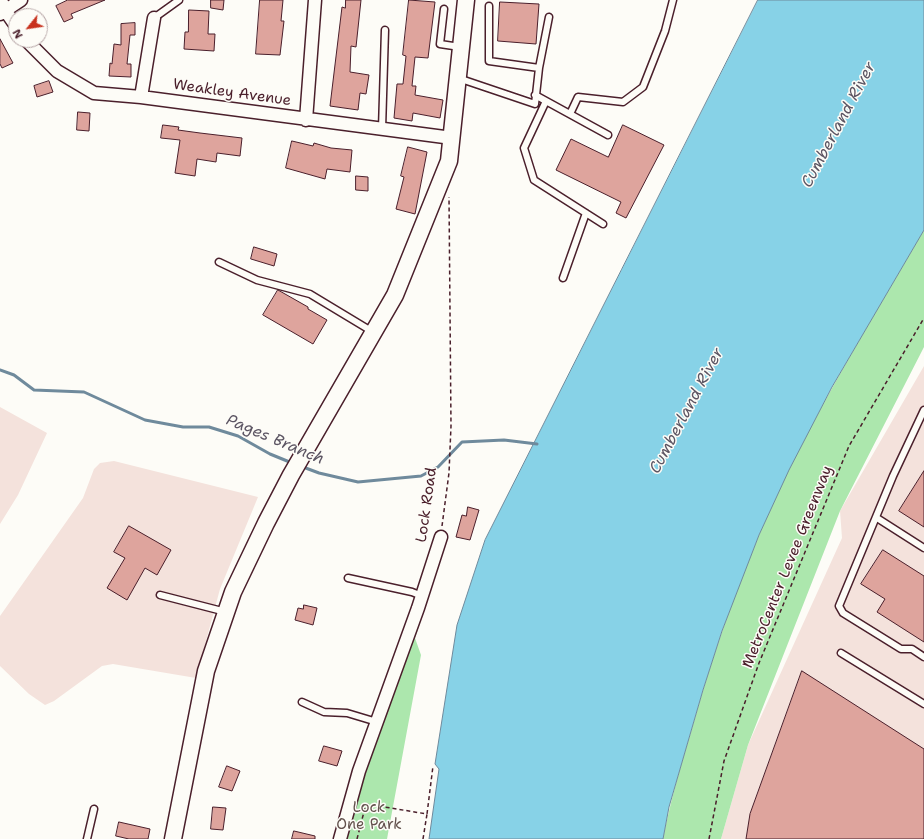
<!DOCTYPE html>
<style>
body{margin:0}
#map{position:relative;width:924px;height:839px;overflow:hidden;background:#fdfcf7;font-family:"Shantell Sans",sans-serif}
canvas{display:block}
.north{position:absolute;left:8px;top:8px;width:40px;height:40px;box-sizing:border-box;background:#fdfcf7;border:1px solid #b5a4a5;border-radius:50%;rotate:240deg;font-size:11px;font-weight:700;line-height:16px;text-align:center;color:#4a1f2b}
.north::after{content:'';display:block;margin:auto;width:14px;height:18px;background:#c8321e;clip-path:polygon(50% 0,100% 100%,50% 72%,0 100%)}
</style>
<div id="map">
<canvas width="924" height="839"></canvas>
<div class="north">N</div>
</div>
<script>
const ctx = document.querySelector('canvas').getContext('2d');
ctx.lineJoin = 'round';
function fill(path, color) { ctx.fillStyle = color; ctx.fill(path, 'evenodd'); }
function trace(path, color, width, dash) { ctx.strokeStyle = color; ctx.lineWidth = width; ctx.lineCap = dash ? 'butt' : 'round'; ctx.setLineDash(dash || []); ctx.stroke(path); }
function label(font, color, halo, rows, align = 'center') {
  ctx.font = font + ' "Shantell Sans",sans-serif'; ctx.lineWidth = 3; ctx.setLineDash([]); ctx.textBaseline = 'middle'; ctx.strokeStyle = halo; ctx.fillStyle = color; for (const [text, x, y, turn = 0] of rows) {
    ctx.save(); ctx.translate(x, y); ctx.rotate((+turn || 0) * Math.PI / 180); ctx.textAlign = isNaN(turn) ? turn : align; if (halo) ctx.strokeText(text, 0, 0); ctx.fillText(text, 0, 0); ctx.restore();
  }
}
fill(new Path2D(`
 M924,366V839H721L748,745L842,538L840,511Z
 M0,407L47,433L18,495L0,524Z
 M114,461L258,497L220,589L196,678L113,664L102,666L54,701L45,705L29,694L0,666V616L83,498L94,469L100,463Z`), '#f4e2dc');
fill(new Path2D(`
 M924,230V347L840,511L748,745L721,839H663C670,803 680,768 691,732C716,642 748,553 789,469C830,387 878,309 924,230Z
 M418,608L424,611L415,638L421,655L387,839H340Z`), '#ace7ad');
const water = new Path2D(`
 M758,0H924V230L832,387L789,470L759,535L722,631L703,690L669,807L663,839H429L439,769L435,764L457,625L485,540Z`);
fill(water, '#87d2e7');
trace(water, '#6f8a9c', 1);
trace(new Path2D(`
 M0,370L14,375L34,390L84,392L145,420L183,427H209L238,436L270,454L292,463
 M303,467L319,473L358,482L421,476L438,467L462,442L504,440L537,444`), '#6f8a9c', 3);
const building = new Path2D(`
 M68,0H105L71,14L73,18L64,22L56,6Z
 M211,0H224L223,10L211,8Z
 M260,0H283L281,21H284L280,55L256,54Z
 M346,0H361L356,47L351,46L350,72L369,75L366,94L360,93L358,110L330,106L342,7L345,8Z
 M409,0L435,2L428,58L415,57L412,86H416L415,95L443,100L440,118L413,113L412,121L394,118L397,84H403L406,56L403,55Z
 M500,2L539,4L536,44L498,41Z
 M189,10L209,11L208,34H215L214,51L184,49L185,32H188Z
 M135,23V35H130L127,64H131V77L109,76L110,63L112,64L114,44L121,45V24Z
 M0,39L13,63L2,68L0,64Z
 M49,81L53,92L37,97L34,86Z
 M78,112L90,113L89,131L77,130Z
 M163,125L179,127L178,130L200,133L242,138L240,156L217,153L216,162L197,159L195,176L175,173L180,140L161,138Z
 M623,125L664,145L626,218L616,213L621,202L556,170L571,139L608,157Z
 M292,141L313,146L314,143L331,148L352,150L350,172L327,169L325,179L286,168Z
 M408,147L427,152L415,214L396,209L404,177L401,176Z
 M356,176L368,177V191L356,190Z
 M254,247L277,254L274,266L251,259Z
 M278,290L308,307V309L327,320L313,344L263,315Z
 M924,471V527L899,511Z
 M468,507L479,510L470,540L456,537L462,515L466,516Z
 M129,526L171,550L157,575L145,568L127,600L107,588L125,558L114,552Z
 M883,550L924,576V642L877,612L885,599L861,584Z
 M304,605L317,608L313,625L295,620L298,608L303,609Z
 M802,671L924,749V839H746L750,814Z
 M324,746L342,751L337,766L319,761Z
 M227,766L240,771L232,791L219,787Z
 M213,807L226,808L223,830L211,829Z
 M119,822L150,829L148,839H129L116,836Z
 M294,831L315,836V839H292Z`);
fill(building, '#dea49d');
trace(building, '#4a1f2b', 1);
const lane = new Path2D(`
 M444,9L440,44L460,47
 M154,18L179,0
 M539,68L549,17
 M458,78L535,104L539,68L489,61V6
 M535,95L608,135
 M546,101L524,148L534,180L603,224
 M570,114L578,97L623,102L643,87L665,31L673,0
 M382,129L385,30
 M219,262L257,280L310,294L373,332
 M563,278L586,213
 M924,410L893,476L839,606L843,613L901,649H912L924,657
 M877,518L924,548
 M348,578L412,592L422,596
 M160,595L226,612
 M841,653L924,704
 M302,702L324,712L347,713L377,722
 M87,839L94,809`);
const street = new Path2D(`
 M1,0L5,10L16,26
 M0,14L21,0
 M26,40L57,71L94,93L141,97L452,138
 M141,97L154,18
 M306,120L315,0
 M340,839L359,771L418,608L441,537`);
const secondary = new Path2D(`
 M173,839L206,671L233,592L266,523L291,475L395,295L449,161L466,0`);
trace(lane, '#4a1f2b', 9);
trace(street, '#4a1f2b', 15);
trace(secondary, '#4a1f2b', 19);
trace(new Path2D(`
 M442,526L449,473L451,426L449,197
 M357,839L366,804L427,814L433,766
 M423,839L427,814
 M709,839L724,761L759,663L849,446L924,318`), '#4a1f2b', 1.5, [4, 3]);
trace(lane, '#fdfcf7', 6);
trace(street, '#fdfcf7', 12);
trace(secondary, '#fdfcf7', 16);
label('15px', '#4a1f2b', '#fdfcf7', [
 ["Weakley Avenue",232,93,8],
 ["Lock Road",427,505,-82],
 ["MetroCenter Levee Greenway",788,567,-68]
]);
label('15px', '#62514c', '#fdfcf7', [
 ["Lock",369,808],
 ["One Park",369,825]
]);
label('italic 16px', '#5c5563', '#fdfcf7', [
 ["Cumberland River",839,125,-62],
 ["Cumberland River",687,411,-62],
 ["Pages Branch",275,440,23]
]);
</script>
